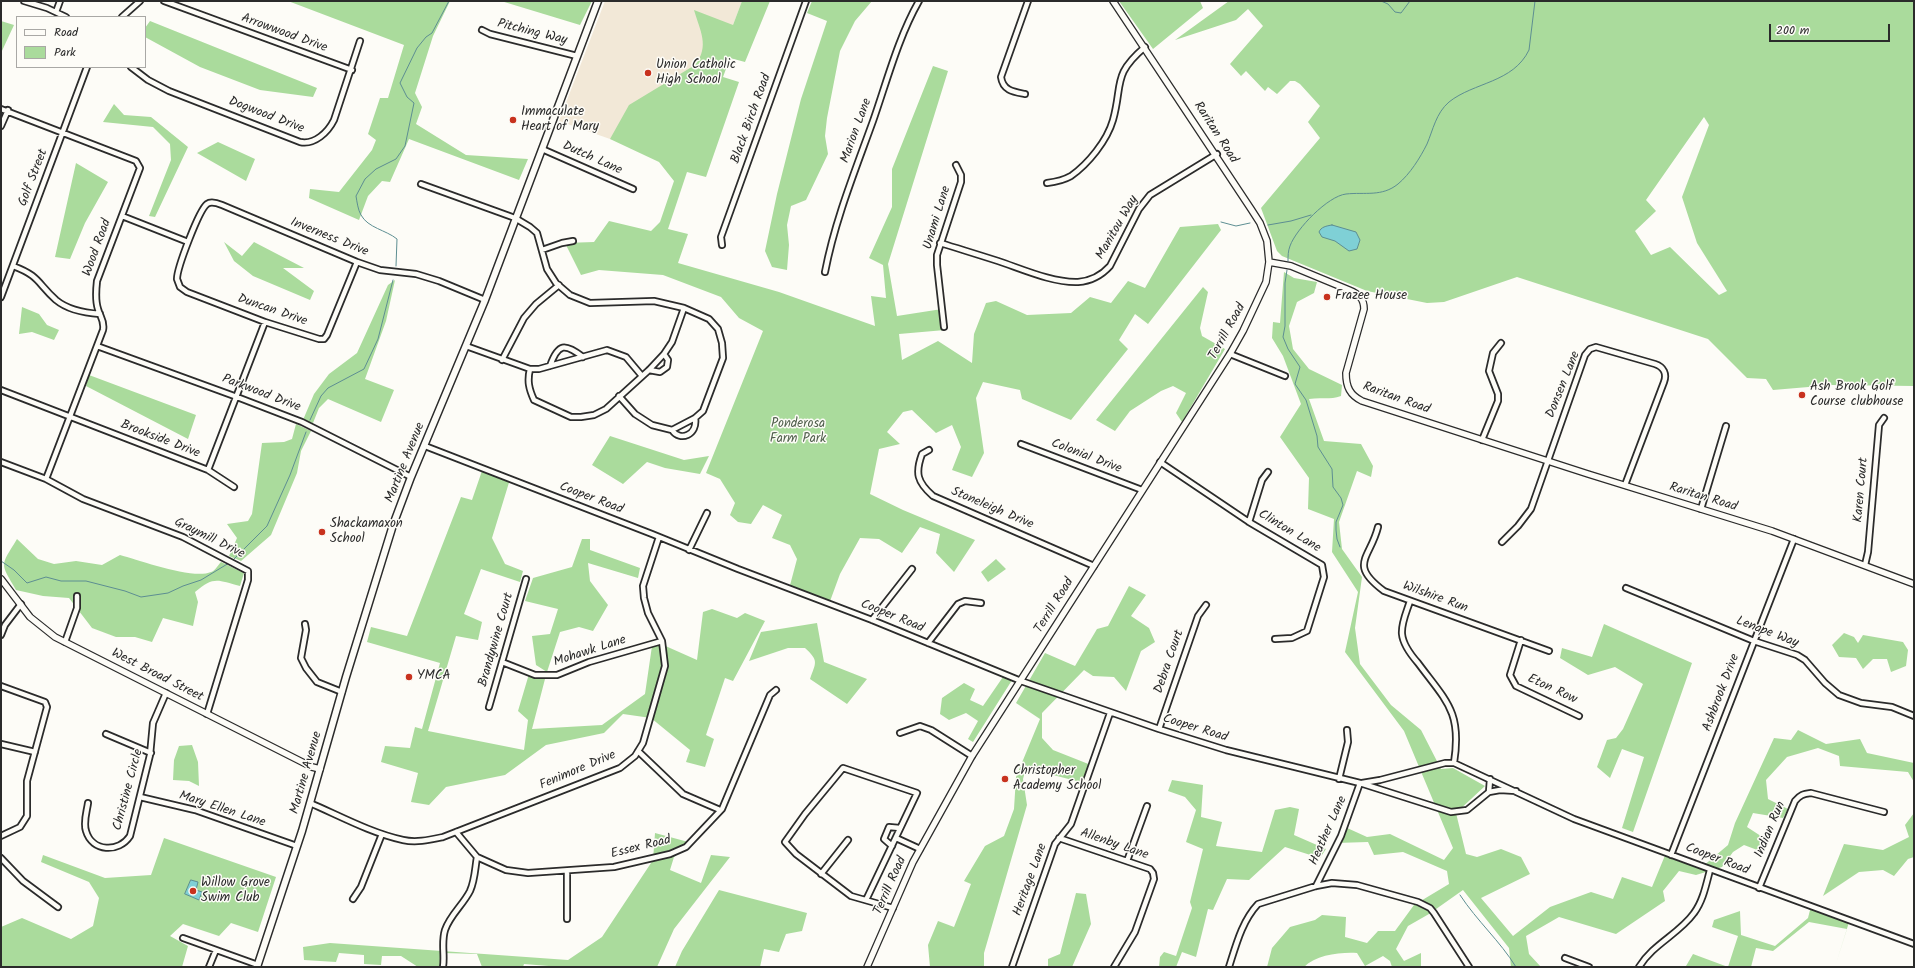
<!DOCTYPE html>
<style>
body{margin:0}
#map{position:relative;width:1915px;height:968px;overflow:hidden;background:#fdfcf7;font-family:Kalam,sans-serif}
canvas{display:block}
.frame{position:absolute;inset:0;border:2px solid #2b2b2b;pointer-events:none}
.legend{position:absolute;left:16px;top:16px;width:130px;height:52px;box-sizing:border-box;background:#fdfcf7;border:1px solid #a9a8a5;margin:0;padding:5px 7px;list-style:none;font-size:12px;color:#2b2b2b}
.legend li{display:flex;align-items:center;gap:8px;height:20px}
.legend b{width:20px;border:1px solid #a9a8a5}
.scale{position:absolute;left:1769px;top:24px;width:121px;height:18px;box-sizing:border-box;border:2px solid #2b2b2b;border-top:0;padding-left:5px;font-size:12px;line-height:14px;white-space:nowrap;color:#2b2b2b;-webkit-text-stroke:3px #fdfcf7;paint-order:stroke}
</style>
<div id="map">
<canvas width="1915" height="968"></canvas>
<div class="frame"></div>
<ul class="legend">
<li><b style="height:5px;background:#fdfcf7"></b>Road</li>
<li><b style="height:11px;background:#aadb9c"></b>Park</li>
</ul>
<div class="scale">200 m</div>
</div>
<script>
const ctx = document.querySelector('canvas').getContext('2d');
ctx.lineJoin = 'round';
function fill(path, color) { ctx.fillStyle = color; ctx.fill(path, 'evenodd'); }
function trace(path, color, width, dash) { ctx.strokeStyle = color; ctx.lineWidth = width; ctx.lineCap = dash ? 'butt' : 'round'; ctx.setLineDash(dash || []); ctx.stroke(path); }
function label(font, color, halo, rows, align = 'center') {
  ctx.font = font + ' Kalam,sans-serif'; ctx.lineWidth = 3; ctx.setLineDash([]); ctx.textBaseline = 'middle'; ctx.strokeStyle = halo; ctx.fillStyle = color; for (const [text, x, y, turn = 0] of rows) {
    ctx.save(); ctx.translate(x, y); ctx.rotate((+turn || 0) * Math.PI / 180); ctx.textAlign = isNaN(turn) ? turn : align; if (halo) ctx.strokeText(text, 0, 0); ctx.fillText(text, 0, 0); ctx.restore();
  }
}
fill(new Path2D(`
 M605,1H742L733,25L694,160L610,139L559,121Z`), '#f2e8d7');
fill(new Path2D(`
 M288,1H450L433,36L415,93L422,107L416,124L466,155L528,159L519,180L409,139L390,182L382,181L368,196L359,220L309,198L310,189L339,192L372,150L376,140L368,134L380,98H388L404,45Z
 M501,1H592L580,25Z
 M742,1H770L745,62L730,58L723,77L739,82L706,177L687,172L668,229L688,234L678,263L779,292L875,326L871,296L886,298L883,265L869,258L892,207V169L933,66L948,71L888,264L897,316L942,309L945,330L899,334L902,360L938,341L972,363L974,334L986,303L996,301L1027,315L1071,313L1090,297L1111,303L1128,281L1145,288L1180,227L1218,224L1221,230L1148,324L1135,314L1119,340L1128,349L1071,420L1022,399L1020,390L983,382L976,398L984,453L972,477L952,470L961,447L952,425L936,433L912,410L903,412L887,432L900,444L879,449L870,494L903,510L975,540L954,572L936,553L940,534L920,527L902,553L879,539L860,538L840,574L829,604L789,589L797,559L790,545L772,538L782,515L763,505L751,524L738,522L730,515L735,503L720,479L706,473L763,331L739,318L721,297L663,275L599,270L581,275L565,243L594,242L609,221L651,231L660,222L674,181L659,162L610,139L629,105L695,65C710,46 700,31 694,10L733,25Z
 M812,1H872L855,21L840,51L827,118L825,136L828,154L806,200L791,206L787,225L789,245L787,270L772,267L765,251L777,194L801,99L827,21L807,13Z
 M1119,1H1200L1203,8L1153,49Z
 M1229,1H1914V386L1832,385L1773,390L1766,379L1747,378L1708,339L1517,277L1444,302L1427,303L1367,291L1282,256L1277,251L1261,208L1320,138L1308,122L1320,106L1300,84L1295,81H1290L1277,94L1268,87L1265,91L1246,71L1241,76L1230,64L1263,26L1248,9L1236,20L1175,40ZM1704,117L1709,125L1682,197L1697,243L1727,291L1719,295L1670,247L1651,255L1635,231L1656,211L1646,200Z
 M1,21L14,25L1,53Z
 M150,21L317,88L313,97L260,90L200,67L145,37V28Z
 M114,104L124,115L151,117L188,147L155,217L149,216L171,160L170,144L153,127L103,122Z
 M218,142L255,159L246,181L197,153Z
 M76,163L108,182L85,223L70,259L55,257Z
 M224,242L242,256L254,242L304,268H283L314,291L310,300L253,276L234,261Z
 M1284,272L1294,278L1317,282L1314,293L1297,302L1289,326L1293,349L1309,369L1342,385L1341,396C1330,400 1320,397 1309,399L1324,441L1361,444L1373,466L1371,477L1357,471L1339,522L1342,549L1362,577L1355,628L1360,664L1391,705L1421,730L1441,769L1453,768L1485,786L1456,813L1466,854L1477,857L1501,849L1521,857L1530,874L1481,898L1513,936L1550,907L1591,892L1613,899L1622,877L1652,887L1666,853L1702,867L1728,845L1735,823L1774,738L1791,740L1798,730L1826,744L1860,739L1867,753L1914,763V782L1908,772L1840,766L1839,756L1818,748L1787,757L1766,780L1768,799L1788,809L1783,818L1753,813L1747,827L1767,840L1760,851L1744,845L1733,852L1722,867L1696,875L1679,871L1663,891L1665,901L1616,934L1559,917L1526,936L1529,954L1541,967H1511L1509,948L1463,890L1429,914L1408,926L1396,949L1404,961L1421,953V967H1392L1390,961L1383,956L1365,966L1357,953C1340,952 1316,955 1304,967H1267L1272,948L1290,927L1315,920L1322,915L1346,917L1345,937L1367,943L1378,931H1395L1414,905L1449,884L1447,871L1403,852L1374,855L1368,842L1336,843L1345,827L1367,837L1390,834L1444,860L1453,848L1404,731L1345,652L1358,592L1332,552L1334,519L1308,509L1309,478L1280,437L1301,404L1283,356L1272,338L1273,322L1280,323Z
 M395,280L386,321L365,379L394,390L381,422L328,399L319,408L313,423L303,420L314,394L329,374L357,353L388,285Z
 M1203,287L1208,292L1200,328L1202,336L1225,349L1182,422L1176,413L1186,393L1173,386L1161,391L1130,411L1115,431L1096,420Z
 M22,307L39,314L47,325L59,330L54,340L32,332L19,334Z
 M89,375L196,415L188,439L86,386Z
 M296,424L311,431L301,451L297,473L271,535L241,561L229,556L237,538L227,524L248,521L252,514L262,443L284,442L292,439Z
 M610,436L684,460L709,456L700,474L665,468L647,462L623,484L592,465Z
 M484,465L511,476L492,538L505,564L523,571L520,582L481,569L464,614L482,622L478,640L456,636L428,731L524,750L528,720L518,711L529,674L545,679L532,729L602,725L645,694L652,646L661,644L697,660L703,612L712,609L737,618L745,613L765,621L733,681L725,678L706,735L714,739L705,767L686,762L690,750L651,718L623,714L604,733L546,745L505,775L446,787L429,805L411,802L418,773L381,762L385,746L410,748L415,727L422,729L440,663L367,642L371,627L407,636L461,497L472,500Z
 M17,539L38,559L54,564L76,561L102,565L120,555C139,560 193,580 211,572C215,571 218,565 221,562L244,573L240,586C217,580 214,576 195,592L198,602L193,626L163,618L152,642L135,637H116L92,628L69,598L43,596L16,590C0,562 0,567 17,539Z
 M582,539H590V550L640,568L638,578L588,563L590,581L608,605L593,631L579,627L560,632L547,672L536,665L532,636L550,634L558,609L525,601L533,578L572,567Z
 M996,559L1006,569L988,582L981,572Z
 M1129,586L1146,595L1131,616L1149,628L1155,642L1141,651L1126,691L1114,677L1093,676L1084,670L1042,713V738L1053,750L1091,765L1084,783L1026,768L1023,779L1027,805L984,953V967H930L928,945L938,921L954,927L971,884L964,881L985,846L1004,836L1014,809L1016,777L1040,719L1016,703L1045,653L1075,666L1097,629L1108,626Z
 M817,623L824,662L867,679L847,704L810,679C816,662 819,661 805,648H788L749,661L761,632Z
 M1604,624L1692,663L1633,832L1622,828L1644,757L1622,749L1610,778L1597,767L1607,740L1616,738L1623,729L1643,684L1615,667L1588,675L1560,658L1562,648L1592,657Z
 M1844,633L1854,637L1858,643L1863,635L1903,642L1908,650L1906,666L1891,672L1887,659H1873L1863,669L1856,658L1839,657L1832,645Z
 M1005,674L1014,677L973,742L968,739L978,721L966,713L949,720L940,714L942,698L964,683L975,689L970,700L983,706Z
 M192,745L198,762L199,786L189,781L173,780L174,760L179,746Z
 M1172,780L1203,785L1201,817L1222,822L1216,846L1262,852L1275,810L1290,807L1299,809L1294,835L1326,849L1320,858L1285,847L1249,880L1227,879L1213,910L1208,909L1196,957L1182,952L1176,967H1159L1160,957L1164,952L1176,956L1192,908L1190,902L1203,849L1186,842L1196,810L1185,797L1168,791Z
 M1914,813V857L1908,859L1894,876L1883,870L1859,872L1823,896L1844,844L1883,850L1909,837L1905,825Z
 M655,833L692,843L674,857L670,870L701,883L711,855L730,857L674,929L657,967H561L524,964L523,967H482L477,954L444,953V967H418L401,956H382L381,965L364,964V955L339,953L336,962L304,960L303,947L330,943L568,960L602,937L653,860Z
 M164,838L276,877L258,932L231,923L219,936L183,924L170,936L188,946L182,967H1V927L22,918L71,939L93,926L99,898L89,882L41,862L43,855L105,878L151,875Z
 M719,890L807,913L802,931L786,934L779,952L764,949L760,967H675L682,951Z
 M1076,893L1086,894L1091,924L1072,967H1048V959L1060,954Z
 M1811,906L1850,919L1835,967L1847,929L1809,922L1773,951L1756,948L1751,967H1728L1738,936L1712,927L1714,920L1740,911L1741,935L1775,946L1808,918Z
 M1693,954L1728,967L1686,966Z`), '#aadb9c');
const water = new Path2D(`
 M1332,225L1356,232L1360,240L1357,249L1349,251L1335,241L1322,237L1319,232C1321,227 1326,226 1332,225Z
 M191,880L198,882L196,890L202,892L199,900L185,894Z`);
fill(water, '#7fd0d6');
trace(water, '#5d8e92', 1);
trace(new Path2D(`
 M1381,1L1388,4L1395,12L1401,13L1410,1
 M1221,222L1236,226L1250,223
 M1268,225L1291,221L1311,215
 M1288,261C1288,256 1288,251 1290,246C1296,229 1328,196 1346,194C1365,192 1382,197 1398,184C1410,174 1420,158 1427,144C1433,130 1436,113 1449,102C1474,82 1513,83 1529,50L1535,1
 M396,266L397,239C386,230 368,228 361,215C358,210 357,202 356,196L365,179L376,169L396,159L405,146L414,103L407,97L400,83L417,48L426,37L432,33L449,1
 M1287,270L1285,283V326L1283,337L1288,349L1300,367L1295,384L1306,400L1317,436L1318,447L1332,469L1333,487L1341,498L1343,505L1336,522V530L1337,539L1340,547
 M310,420L321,396L328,388L364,369L378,339L393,280
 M1,561L14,570L27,583L46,577L61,581H86L125,591L141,597L168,593L183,586L201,580L229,563
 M232,561L267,526L290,475L306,432
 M1460,895C1477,921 1500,941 1516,967`), '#5d8e92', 1);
const minor = new Path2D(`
 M24,1L47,8L66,17
 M164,1L352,70
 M56,12L60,1
 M122,17L140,1
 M482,30L490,34L577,56
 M131,67L148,80L169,91L300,142C315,145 328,132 334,120L360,41
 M1025,94C1014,92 1003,91 1001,77L1028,1
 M1,109L136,161L140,168L97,281C96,290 95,300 98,309C100,317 105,321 103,330L46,479
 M1,126L8,110
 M542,149L633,189
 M1047,183C1055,182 1064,180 1071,176C1088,164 1107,141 1113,120C1123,84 1112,75 1145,47
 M421,184L515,218L530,227L537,233L547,269L556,283L570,295L590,303L654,301L684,308L709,319L718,329L722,343L723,358L703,411L695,418L672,430L652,425L635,414L619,396
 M122,216L188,242
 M940,243C960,249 979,255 998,261C1022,269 1053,283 1078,282C1091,281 1101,276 1110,266L1139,209L1150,195L1217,154
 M722,245L721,237L806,1
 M542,250L562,243L573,241
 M357,262L327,335L324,339H319L265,322L187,292L180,287L177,279C177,268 199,210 207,204C211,201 217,203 222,205L357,262L380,270L416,274L439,281L485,300
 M13,266C40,276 37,283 56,300C68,310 85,313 100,314
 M825,272C835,220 855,171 873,121C887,81 898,38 919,1
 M1,297L87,67
 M944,327L937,265V255L961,182V175L956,165
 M97,346L237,397L302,422L411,477
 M466,346L530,369H539L607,350L626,357L642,376
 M1230,354L1285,376
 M502,360L524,318L536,304L559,285
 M550,366C558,343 565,343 583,357
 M530,369C527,381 529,389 534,400L571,417H581L594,415L606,409L649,370L664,354L672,342L684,308
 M649,370L660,372L667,367L668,360L664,354
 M1,390L208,470L234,487
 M672,430C680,442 698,435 695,418
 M1482,440L1498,401V394L1489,371L1493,353L1501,343
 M1021,444L1142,490
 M425,446L652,534L738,569L872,620L1021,681L1159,729L1226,750L1360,783L1451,812L1467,810L1489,792L1500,790L1516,791
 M929,450L922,454C915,473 917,482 933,496L1094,566
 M1,462L46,479L83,499L183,537L248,571V580L207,714
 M1160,462L1249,522L1322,565L1324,577L1307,631L1292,638L1275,639
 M208,470L265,322
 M1701,509L1726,426
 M1249,522L1262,480L1268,472
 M1378,527C1370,559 1348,564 1384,591L1549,651
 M1502,542L1518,526L1531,509L1585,355L1590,349L1596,347L1655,364C1664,367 1667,374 1664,382L1625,485
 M689,550L707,513
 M1865,565L1868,552L1879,425L1884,418
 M1626,588L1754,641L1797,655L1805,660L1825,683L1839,695L1861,703L1892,707L1914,716
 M1410,601C1407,611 1401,623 1402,634C1403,645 1411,655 1418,663C1447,702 1462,712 1454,763
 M872,620L912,569
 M305,624L306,630L301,658L306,668L317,682L342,692
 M1,635L5,625L21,604
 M1521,640L1510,675L1516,686L1579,716
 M65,642L77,608V596
 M928,643L958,604L965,601L981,603
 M502,662L535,675H557L589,662L662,641
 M1,686L45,702L47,707L27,781V816L20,827L1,836
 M489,707L526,579
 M1159,729L1198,616L1206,605
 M900,733L920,726L931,730L972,756
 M106,734L151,753
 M1,744L35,752
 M638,751L683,794L720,810
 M1339,779L1348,742L1347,730
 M1362,783L1380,780L1445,763H1454L1574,819L1914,944
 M1489,792L1490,779
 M140,797L195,810L297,846
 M88,803C87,811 83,822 86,831C92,852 119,853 130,836L150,755L153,723L166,693
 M310,803C340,816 371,833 403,840C416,843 429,840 443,837L620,768L635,756L643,743L665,666L662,641L648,613L644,598L643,586L659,537
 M456,832L477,857L506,870L528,873L614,867L670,854L686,847L722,809L770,695L776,690
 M896,838L920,849
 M1059,838L1150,869L1153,873L1154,879L1135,932L1114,967
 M892,846L884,839L889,827L900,828
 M1671,855L1794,539
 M1,858L23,881L58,907
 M1127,861L1147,806
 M821,874L848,840
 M1316,886L1341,836L1360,783
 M1759,888L1795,801C1800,795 1803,794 1811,793L1884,812
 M353,899L361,887L382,834
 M866,900L917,793L843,768L805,814L785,842L796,854L851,896L893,908
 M567,919V872
 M183,938L258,965
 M1565,958L1589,967
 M209,967L216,950
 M443,967C445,955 441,943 445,930C450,915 463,905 470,891C475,880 475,868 477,857
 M1012,967L1055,844L1071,824L1110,713
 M1229,967C1236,945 1242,921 1258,904L1316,886L1332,883L1357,885L1418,902L1430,908L1434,913L1469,967
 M1639,967C1653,944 1679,934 1694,913C1703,901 1706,885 1710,870`);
const tertiary = new Path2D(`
 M1269,262L1291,266L1349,290C1359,294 1364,299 1364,309L1346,373C1346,387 1350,395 1362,401L1588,474L1772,531L1914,584
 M1,579L30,617L55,637L312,767L320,769
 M867,967L913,862L972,756L1230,354L1243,331L1266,282L1269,262L1267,241L1260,223L1251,209L1113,1`);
const secondary = new Path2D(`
 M257,967L302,831L346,677L393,525L411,477L485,300L598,1`);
trace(minor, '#2b2b2b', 8);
trace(tertiary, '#2b2b2b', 8);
trace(secondary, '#2b2b2b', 9);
trace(minor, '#fdfcf7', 4.5);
trace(tertiary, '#fdfcf7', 5.5);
trace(secondary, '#fdfcf7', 6);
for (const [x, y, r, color] of [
 [648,73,4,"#c8321e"],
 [513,120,4,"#c8321e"],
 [1327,297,4,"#c8321e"],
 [1802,395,4,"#c8321e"],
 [322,532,4,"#c8321e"],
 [409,677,4,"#c8321e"],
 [1005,779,4,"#c8321e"],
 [193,891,4,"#c8321e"]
]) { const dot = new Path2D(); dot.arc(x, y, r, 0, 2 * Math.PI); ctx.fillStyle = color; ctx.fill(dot); trace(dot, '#fdfcf7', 1.5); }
label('13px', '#2b2b2b', '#fdfcf7', [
 ["Pitching Way",532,33,14],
 ["Arrowwood Drive",284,34,20],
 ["Dogwood Drive",266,116,21],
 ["Black Birch Road",752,119,-70],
 ["Marion Lane",857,131,-70],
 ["Raritan Road",1215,133,57],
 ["Dutch Lane",592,159,24],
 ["Golf Street",34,178,-69],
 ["Unami Lane",938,218,-73],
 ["Manitou Way",1118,228,-60],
 ["Inverness Drive",329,238,22],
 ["Wood Road",98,248,-70],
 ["Duncan Drive",272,311,19],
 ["Terrill Road",1228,332,-61],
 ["Donsen Lane",1564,385,-68],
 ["Parkwood Drive",261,394,21],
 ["Raritan Road",1396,399,20],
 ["Brookside Drive",160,440,21],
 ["Colonial Drive",1086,457,21],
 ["Martine Avenue",406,463,-68],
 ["Karen Court",1862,490,-85],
 ["Raritan Road",1703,498,17],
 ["Cooper Road",591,499,21],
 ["Stoneleigh Drive",992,509,23],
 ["Clinton Lane",1289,532,31],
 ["Graymill Drive",209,539,26],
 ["Wilshire Run",1435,598,20],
 ["Terrill Road",1055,606,-58],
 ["Cooper Road",892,617,22],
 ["Lenape Way",1767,633,21],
 ["Brandywine Court",497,640,-74],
 ["Mohawk Lane",590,652,-18],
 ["Debra Court",1170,662,-71],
 ["West Broad Street",157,676,27],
 ["Eton Row",1552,690,25],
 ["Ashbrook Drive",1722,693,-69],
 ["Cooper Road",1195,729,17],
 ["Fenimore Drive",578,771,-23],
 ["Martine Avenue",307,773,-74],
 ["Christine Circle",129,790,-75],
 ["Mary Ellen Lane",222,810,18],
 ["Indian Run",1771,830,-67],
 ["Heather Lane",1329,831,-66],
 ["Allenby Lane",1114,845,19],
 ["Essex Road",641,848,-14],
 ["Cooper Road",1717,860,21],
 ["Heritage Lane",1031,880,-70],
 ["Terrill Road",891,886,-66]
]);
label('13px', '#2b2b2b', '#fdfcf7', [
 ["Union Catholic",656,66],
 ["High School",656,81],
 ["Immaculate",521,113],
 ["Heart of Mary",521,128],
 ["Frazee House",1335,297],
 ["Ash Brook Golf",1810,388],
 ["Course clubhouse",1810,403],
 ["Shackamaxon",330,525],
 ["School",330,540],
 ["YMCA",417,677],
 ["Christopher",1013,772],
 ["Academy School",1013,787],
 ["Willow Grove",201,884],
 ["Swim Club",201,899]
], 'left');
label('13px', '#51604d', '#fdfcf7', [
 ["Ponderosa",798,425],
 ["Farm Park",798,440]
]);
</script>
